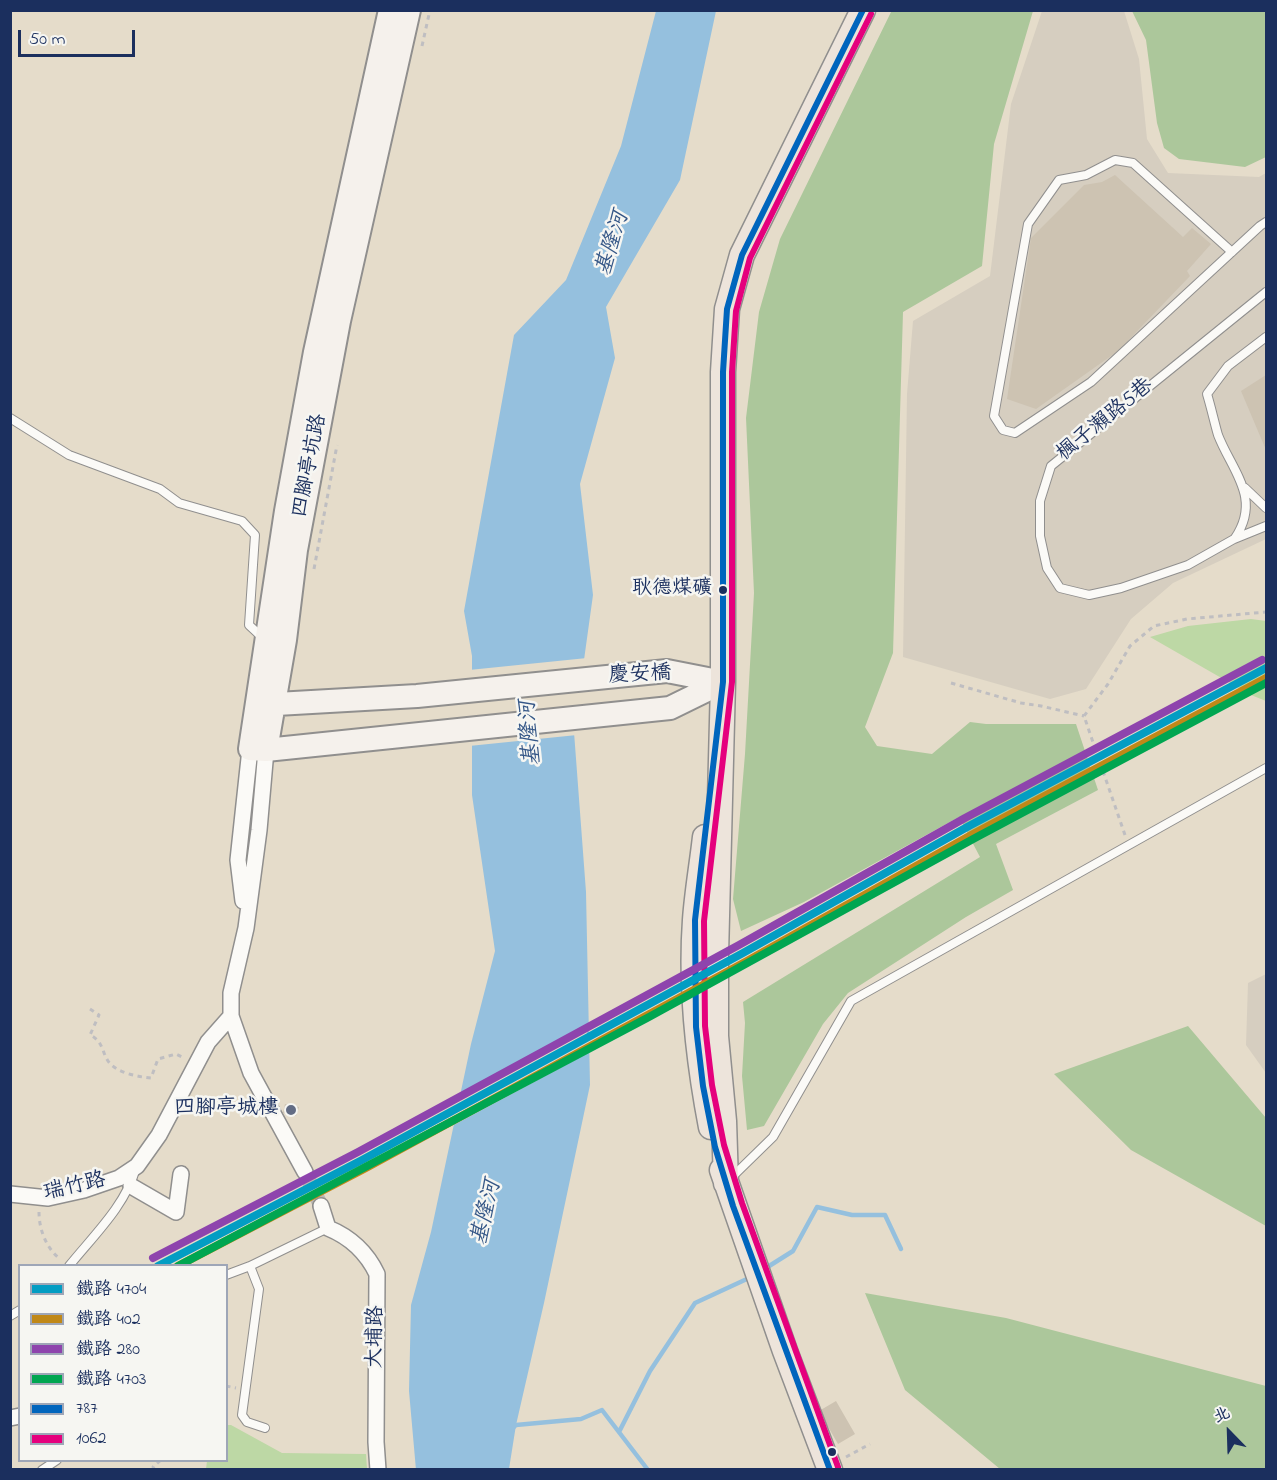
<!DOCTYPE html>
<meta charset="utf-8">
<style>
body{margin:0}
#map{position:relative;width:1277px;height:1480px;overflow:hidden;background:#e5dcca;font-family:"Indie Flower","LXGW WenKai TC",sans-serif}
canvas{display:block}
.frame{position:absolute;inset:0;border:12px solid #1b2f5e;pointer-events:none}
.legend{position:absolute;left:18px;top:1264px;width:210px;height:198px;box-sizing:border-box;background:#f6f6f2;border:2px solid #9ea6b7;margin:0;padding:8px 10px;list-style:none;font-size:18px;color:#1b2f5e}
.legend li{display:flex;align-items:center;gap:12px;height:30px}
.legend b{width:30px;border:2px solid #9ea6b7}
.north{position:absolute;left:1199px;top:1402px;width:60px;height:60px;-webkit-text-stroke:4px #f6f6f2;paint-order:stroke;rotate:337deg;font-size:16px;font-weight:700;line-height:24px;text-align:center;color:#1b2f5e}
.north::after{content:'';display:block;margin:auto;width:21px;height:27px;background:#1b2f5e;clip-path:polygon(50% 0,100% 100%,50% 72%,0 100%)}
.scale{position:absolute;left:18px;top:30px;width:117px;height:27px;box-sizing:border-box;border:3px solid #1b2f5e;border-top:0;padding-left:8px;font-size:18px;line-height:21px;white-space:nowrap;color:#1b2f5e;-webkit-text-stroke:4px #f6f6f2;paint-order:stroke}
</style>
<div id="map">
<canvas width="1277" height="1480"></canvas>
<div class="frame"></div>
<ul class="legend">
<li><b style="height:8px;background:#039dc3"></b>鐵路 4704</li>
<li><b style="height:8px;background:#c08818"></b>鐵路 402</li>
<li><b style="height:8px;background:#8e44ad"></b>鐵路 280</li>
<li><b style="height:8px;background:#00a651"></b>鐵路 4703</li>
<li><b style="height:8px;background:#0065bd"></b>787</li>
<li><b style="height:8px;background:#e5007d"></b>1062</li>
</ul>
<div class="north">北</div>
<div class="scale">50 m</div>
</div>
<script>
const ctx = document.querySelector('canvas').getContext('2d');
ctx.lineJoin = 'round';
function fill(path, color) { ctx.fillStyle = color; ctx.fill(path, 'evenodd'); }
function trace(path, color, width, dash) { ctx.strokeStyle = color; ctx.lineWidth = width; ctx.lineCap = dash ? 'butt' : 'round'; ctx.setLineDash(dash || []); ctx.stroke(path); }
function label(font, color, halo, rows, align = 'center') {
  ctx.font = font + ' "Indie Flower","LXGW WenKai TC",sans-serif'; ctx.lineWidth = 5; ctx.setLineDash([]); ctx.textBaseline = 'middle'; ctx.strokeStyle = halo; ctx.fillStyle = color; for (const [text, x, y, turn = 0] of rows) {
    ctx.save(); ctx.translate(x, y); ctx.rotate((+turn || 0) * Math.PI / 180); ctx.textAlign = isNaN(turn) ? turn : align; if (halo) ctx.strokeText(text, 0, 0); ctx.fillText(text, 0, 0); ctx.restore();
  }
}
fill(new Path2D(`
 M1042,11H1124L1139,59L1147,139L1168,173L1259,177L1266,173V539L1173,583L1131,619L1086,689L1050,699L903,657L907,394L913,321L990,276L1011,104Z
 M1266,974V1073L1246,1045L1248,983Z`), '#d6cec0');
fill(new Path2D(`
 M1251,619L1266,621V701L1251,695L1150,637L1188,626Z
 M227,1425H231L282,1453L366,1454L367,1469H206L207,1461L226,1460Z`), '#bdd8a5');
fill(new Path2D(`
 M892,10L1033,11L994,144L982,266L903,312L893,653L865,727L877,746L932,754L970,722L986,724H1076L1098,790L996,844L1013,890L966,917L848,993L823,1024L764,1126L747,1130L742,1076L745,1023L743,1002L980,857L959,817L804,902L741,931L733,899L745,754L754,593L746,418L759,312L780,239Z
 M1132,11H1266V157L1245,167L1179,159L1164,148L1157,123L1146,40Z
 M1188,1026L1266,1118V1226L1131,1150L1054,1074Z
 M865,1293L1006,1318L1266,1386V1469H1000L905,1390Z`), '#acc79b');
fill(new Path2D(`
 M656,11H716L680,180L606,307L615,358L580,484L593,595L574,732L586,892L590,1085L544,1303L516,1425L509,1469L416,1470L409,1391L411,1305L431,1232L471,1044L495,951L472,795V656L464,611L514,335L566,280L621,146Z`), '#95c0de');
fill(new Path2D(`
 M587,658L577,735L469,746V670Z
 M584,1027L592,1042V1051L450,1127L457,1096Z`), '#e5dcca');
trace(new Path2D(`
 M766,1268L793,1251L817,1207L852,1215H885L901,1249
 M513,1428L516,1425L581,1419L602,1410L648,1470
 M619,1432L650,1371L695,1303L749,1278`), '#95c0de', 4.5);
fill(new Path2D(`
 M1115,175L1183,237L1192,228L1211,244L1187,271L1190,276L1118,351L1036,409L1007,399L1031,238L1084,185L1102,182Z
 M1266,375V450L1241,391Z
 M285,1104L299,1107L296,1116L283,1113Z
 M836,1401L855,1434L838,1444L819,1411Z`), '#cdc3b2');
trace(new Path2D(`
 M305,1172L321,1206`), '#bdb9b4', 15, [15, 8]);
const lane = new Path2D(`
 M1232,252L1133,163L1115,160L1086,175L1059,180L1028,224L994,416L1003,430L1015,433L1091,382L1260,226L1266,222
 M1266,292L1051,466L1040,501V536L1047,568L1060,588L1089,595L1121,588L1188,565L1234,539L1266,526
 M10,418L69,455L160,489L179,503L242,521L255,535L249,625L264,639
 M1245,488L1266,508
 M1235,538C1262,498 1232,471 1218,435C1214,421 1211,407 1207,394L1228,366L1266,337
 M731,1178L773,1137L851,1001L1266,768
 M69,1266C94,1235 125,1206 136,1168
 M250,1266L259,1289L242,1415L247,1422L265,1428
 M226,1275L250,1266L328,1228
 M10,1316L20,1310
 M42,1470L57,1460`);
const street = new Path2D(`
 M266,750L259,830L246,928L231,993V1016L251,1073L305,1172
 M243,901L238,860L250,749
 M131,1186L176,1212L181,1174
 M10,1194L48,1198L84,1190L119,1178L137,1166L159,1135L208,1042L231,1016
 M321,1206L328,1228C350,1237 367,1253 377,1274L376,1442L378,1470
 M10,1418L20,1416`);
const secondary = new Path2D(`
 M390,10L315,352L286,511L250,749L266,750L670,708L723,682
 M259,705L417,696L667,671L723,682
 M266,750L285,640L296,550L339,321L409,10`);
const primary = new Path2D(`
 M705,837C702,864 697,892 695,920C690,989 698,1059 711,1127
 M722,1170L785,1351L830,1470
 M726,1183L724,1121L716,1036V955L723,682V372L727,309L742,255L863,10`);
trace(lane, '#908f8e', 10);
trace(street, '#908f8e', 18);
trace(secondary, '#908f8e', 26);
trace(primary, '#908f8e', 27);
trace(new Path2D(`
 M422,46L430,10
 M314,569L337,445
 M951,683L1021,703L1041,706L1084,716
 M1125,835L1084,716L1108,684L1130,646L1154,626L1187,619L1266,612
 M90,1009L99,1015L90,1035C103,1041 102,1052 108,1061C116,1073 139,1077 151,1078L158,1059L176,1054L184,1058
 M39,1212C39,1229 46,1248 60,1259
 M226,1386L236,1388
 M846,1457L870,1444
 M155,1470L153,1467L161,1460`), '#bfbec1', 3, [4.5, 4.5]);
trace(lane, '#fbfaf7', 8);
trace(street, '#fbfaf7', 15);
trace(secondary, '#f5f1ec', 22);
trace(primary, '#ede4db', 24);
trace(new Path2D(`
 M830,1470L733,1206L715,1147L703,1086L696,1027L695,920L723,682V372L727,309L742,255L863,10`), '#0065bd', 6);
trace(new Path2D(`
 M838,1467L742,1203L724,1145L712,1085L705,1026L704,921L732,682V372L736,311L750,258L871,14`), '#e5007d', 6);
trace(new Path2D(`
 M158,1266L362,1160L743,953L969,826L1266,668`), '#039dc3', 8);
trace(new Path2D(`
 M178,1266L366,1168L747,961L973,834L1266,678`), '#c08818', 8);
trace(new Path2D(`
 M153,1258L358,1152L739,945L965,818L1262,660`), '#8e44ad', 8);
trace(new Path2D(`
 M178,1266L649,1017L975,838L1266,683`), '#00a651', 8);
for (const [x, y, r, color] of [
 [723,590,5,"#1b2f5e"],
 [291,1110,6,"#626c84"],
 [832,1452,5,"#1b2f5e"]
]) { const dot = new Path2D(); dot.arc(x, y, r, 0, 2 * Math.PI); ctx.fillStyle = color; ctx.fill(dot); trace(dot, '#f6f6f2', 2); }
label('20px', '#1b2f5e', '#f6f6f2', [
 ["耿德煤礦",712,590]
], 'right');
label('21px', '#1b2f5e', '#f6f6f2', [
 ["楓子瀨路5巷",1106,421,-39],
 ["四腳亭坑路",311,466,-79],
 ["慶安橋",640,676,-3],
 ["瑞竹路",75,1188,-13],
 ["大埔路",377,1337,-89]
]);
label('21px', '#1b2f5e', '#f6f6f2', [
 ["四腳亭城樓",279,1110]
], 'right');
label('italic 22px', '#355787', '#f6f6f2', [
 ["基隆河",614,244,-73],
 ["基隆河",532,733,-95],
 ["基隆河",488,1213,-77]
]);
</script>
